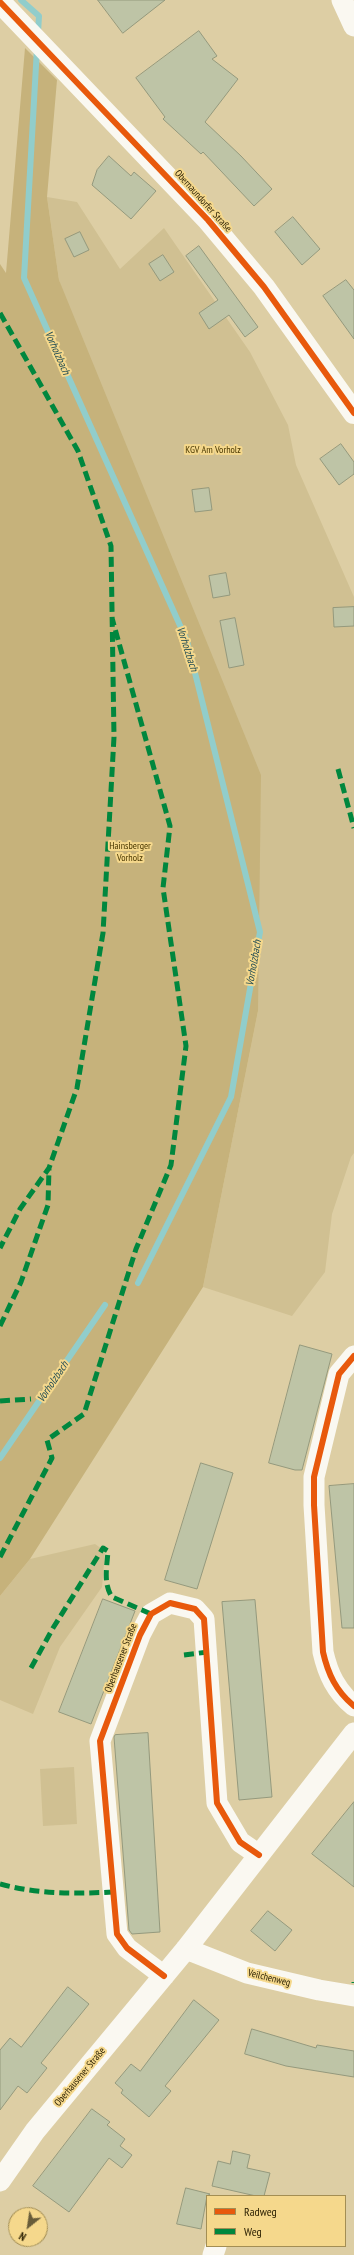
<!DOCTYPE html>
<meta charset="utf-8">
<style>
body{margin:0}
#map{position:relative;width:354px;height:2255px;overflow:hidden;background:#ddcea4;font-family:"PT Sans Narrow",sans-serif}
canvas{display:block}
.legend{position:absolute;left:206px;top:2195px;width:140px;height:52px;box-sizing:border-box;background:#f5d88c;border:1px solid #a38e54;margin:0;padding:5px 7px;list-style:none;font-size:12px;color:#291e00}
.legend li{display:flex;align-items:center;gap:8px;height:20px}
.legend b{width:20px;border:1px solid #a38e54}
.north{position:absolute;left:8px;top:2207px;width:40px;height:40px;box-sizing:border-box;background:#f5d88c;border:1px solid #a38e54;border-radius:50%;rotate:210deg;font-size:11px;font-weight:700;line-height:16px;text-align:center;color:#291e00}
.north::after{content:'';display:block;margin:auto;width:14px;height:18px;background:#685c39;clip-path:polygon(50% 0,100% 100%,50% 72%,0 100%)}
</style>
<div id="map">
<canvas width="354" height="2255"></canvas>
<ul class="legend">
<li><b style="height:5px;background:#e8590c"></b>Radweg</li>
<li><b style="height:5px;background:#00873e"></b>Weg</li>
</ul>
<div class="north">N</div>
</div>
<script>
const ctx = document.querySelector('canvas').getContext('2d');
ctx.lineJoin = 'round';
function fill(path, color) { ctx.fillStyle = color; ctx.fill(path, 'evenodd'); }
function trace(path, color, width, dash) { ctx.strokeStyle = color; ctx.lineWidth = width; ctx.lineCap = dash ? 'butt' : 'round'; ctx.setLineDash(dash || []); ctx.stroke(path); }
function label(font, color, halo, rows, align = 'center') {
  ctx.font = font + ' "PT Sans Narrow",sans-serif'; ctx.lineWidth = 4; ctx.setLineDash([]); ctx.textBaseline = 'middle'; ctx.strokeStyle = halo; ctx.fillStyle = color; for (const [text, x, y, turn = 0] of rows) {
    ctx.save(); ctx.translate(x, y); ctx.rotate((+turn || 0) * Math.PI / 180); ctx.textAlign = isNaN(turn) ? turn : align; if (halo) ctx.strokeText(text, 0, 0); ctx.fillText(text, 0, 0); ctx.restore();
  }
}
fill(new Path2D(`
 M47,197L77,202L120,269L164,228L250,352L288,425L296,465L354,597V1153L351,1157L332,1214L325,1272L292,1316L203,1287L258,1011L59,280Z
 M95,1544L105,1551L102,1587L60,1647L33,1714L0,1700V1596L30,1559Z
 M74,1767L77,1824L43,1826L40,1769Z`), '#d0c092');
fill(new Path2D(`
 M25,48L57,80L47,197L59,280L261,775L258,1011L203,1287L30,1559L0,1596V264L6,273Z`), '#c6b27b');
trace(new Path2D(`
 M21,0L39,16L38,33
 M37,48L24,278L187,641L260,932L231,1097L138,1283
 M0,1458L105,1305`), '#91cdcb', 6);
const building = new Path2D(`
 M98,0H165L123,33Z
 M199,31L217,56L212,59L238,79L205,122L241,156L272,189L254,206L203,152L201,154L163,119L165,117L136,78Z
 M109,156L131,176L134,172L156,191L131,219L92,185L97,170Z
 M293,217L320,249L302,265L275,232Z
 M80,232L89,250L74,257L65,239Z
 M199,246L258,327L245,337L229,315L209,329L199,313L218,300L186,256Z
 M163,255L174,272L160,281L149,264Z
 M346,280L354,290V339L323,296Z
 M341,444L354,462V474L339,485L320,459Z
 M209,488L212,510L195,512L192,490Z
 M226,573L230,595L213,598L209,576Z
 M354,607V626L334,627L333,608Z
 M235,618L244,665L229,668L220,621Z
 M300,1345L332,1354L302,1470H295L269,1463Z
 M201,1463L233,1473L197,1589L165,1580Z
 M354,1484V1628H342L329,1486Z
 M103,1599L135,1611L91,1724L59,1712Z
 M255,1600L272,1797L239,1800L222,1602Z
 M148,1733L160,1932L132,1934L129,1930L114,1737L115,1735Z
 M354,1802V1887L312,1854Z
 M268,1911L292,1930L275,1951L251,1931Z
 M68,1987L89,2004L41,2063L47,2068L27,2093L18,2086L0,2110V2050L10,2038L21,2047Z
 M194,2000L219,2020L165,2086L171,2091L149,2117L121,2093L123,2090L115,2083L131,2064L140,2071Z
 M252,2029L316,2048L317,2045L354,2051V2077L286,2066L245,2054Z
 M92,2109L110,2122L107,2125L125,2139L120,2146L132,2155L122,2168L109,2158L69,2212L33,2186Z
 M233,2151L250,2155L247,2168L270,2173L264,2196H256L212,2186L218,2161L230,2164Z
 M186,2188L210,2194L207,2196L201,2229L177,2224Z`);
fill(building, '#bec4a6');
trace(building, '#94997d', 1);
trace(new Path2D(`
 M342,0L354,26
 M354,1356L339,1374L314,1477V1505L323,1652C328,1674 336,1691 354,1706
 M186,1949L247,1973L319,1990L354,1996
 M164,1976L127,1948L117,1934L100,1741L140,1635L151,1614L170,1603L195,1609L204,1619L217,1803L240,1842L259,1855
 M0,2181L35,2131L186,1949L354,1733
 M213,2255L216,2246`), '#faf8f1', 21);
trace(new Path2D(`
 M0,2L208,220L264,287L354,413`), '#faf8f1', 22);
trace(new Path2D(`
 M0,313L78,451L111,546L114,737L103,933L77,1088L49,1168L20,1209L0,1248
 M338,769L354,828
 M0,1326L21,1282L48,1205L49,1168
 M0,1401L31,1399
 M0,1557L52,1458L47,1440L84,1414L136,1249L171,1165L186,1046L163,888L170,826L112,618
 M184,1655L208,1652
 M31,1668L53,1628L103,1548L108,1551C107,1566 103,1584 112,1597L151,1614
 M0,1884C37,1894 75,1894 113,1892
 M354,1983V1982`), '#00873e', 5, [10, 5]);
trace(new Path2D(`
 M0,2L208,220L264,287L354,413
 M354,1356L339,1374L314,1477V1505L323,1652C328,1674 336,1691 354,1706
 M164,1976L127,1948L117,1934L100,1741L140,1635L151,1614L170,1603L195,1609L204,1619L217,1803L240,1842L259,1855`), '#e8590c', 6);
label('10px', '#291e00', '#f5d88c', [
 ["Obernaundorfer Straße",203,201,48],
 ["Oberhausener Straße",121,1658,-69],
 ["Veilchenweg",269,1978,14],
 ["Oberhausener Straße",80,2077,-50]
]);
label('10px', '#4a3800', '#f5d88c', [
 ["KGV Am Vorholz",213,450],
 ["Hainsberger",130,846],
 ["Vorholz",130,858]
]);
label('italic 11px', '#214c53', '#f5d88c', [
 ["Vorholzbach",57,353,66],
 ["Vorholzbach",187,649,72],
 ["Vorholzbach",254,963,-80],
 ["Vorholzbach",53,1382,-56]
]);
</script>
